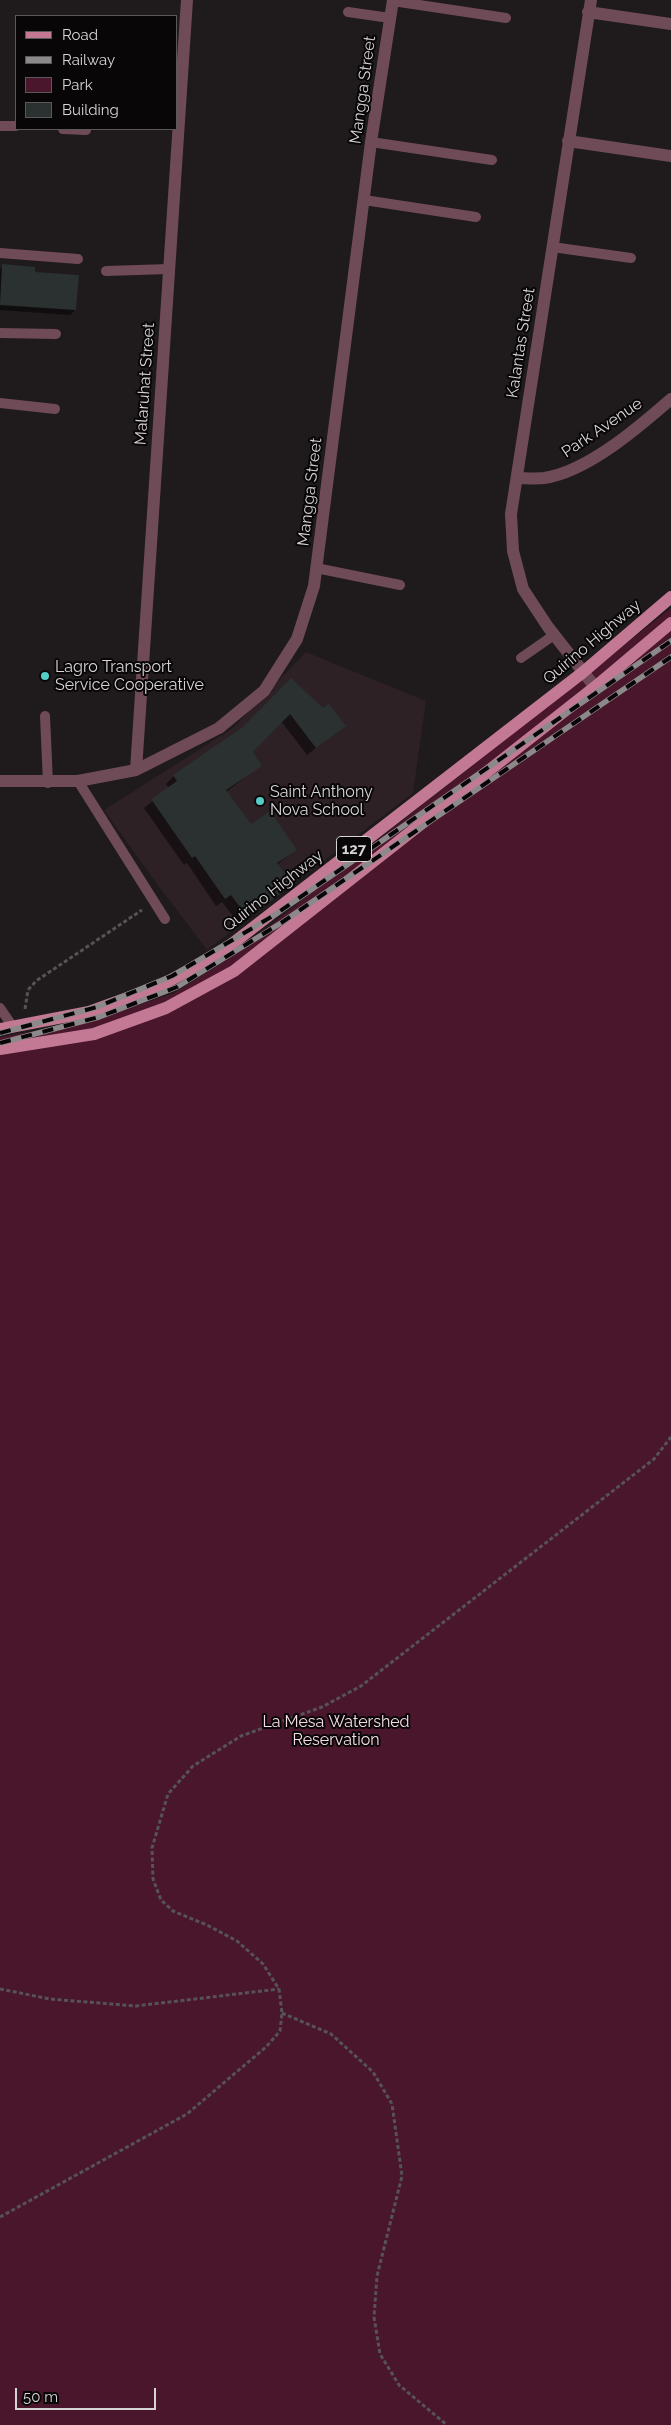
<!DOCTYPE html>
<style>
body{margin:0}
#map{position:relative;width:671px;height:2425px;overflow:hidden;background:#1f1a1c;font-family:Raleway,sans-serif}
canvas{display:block}
.legend{position:absolute;left:15px;top:15px;width:162px;height:115px;box-sizing:border-box;background:#080606;border:1px solid #5b5859;margin:0;padding:6px 9px;list-style:none;font-size:15px;color:#d7d4d5}
.legend li{display:flex;align-items:center;gap:10px;height:25px}
.legend b{width:25px;border:1px solid #5b5859}
.scale{position:absolute;left:15px;top:2388px;width:141px;height:22px;box-sizing:border-box;border:2px solid #d7d4d5;border-top:0;padding-left:6px;font-size:15px;line-height:18px;white-space:nowrap;color:#d7d4d5;-webkit-text-stroke:4px #080606;paint-order:stroke}
</style>
<div id="map">
<canvas width="671" height="2425"></canvas>
<ul class="legend">
<li><b style="height:6px;background:#c37993"></b>Road</li>
<li><b style="height:6px;background:#8c898a"></b>Railway</li>
<li><b style="height:14px;background:#49162c"></b>Park</li>
<li><b style="height:14px;background:#2a3130"></b>Building</li>
</ul>
<div class="scale">50 m</div>
</div>
<script>
const ctx = document.querySelector('canvas').getContext('2d');
ctx.lineJoin = 'round';
function fill(path, color) { ctx.fillStyle = color; ctx.fill(path, 'evenodd'); }
function trace(path, color, width, dash) { ctx.strokeStyle = color; ctx.lineWidth = width; ctx.lineCap = dash ? 'butt' : 'round'; ctx.setLineDash(dash || []); ctx.stroke(path); }
function label(font, color, halo, rows, align = 'center') {
  ctx.font = font + ' Raleway,sans-serif'; ctx.lineWidth = 4; ctx.setLineDash([]); ctx.textBaseline = 'middle'; ctx.strokeStyle = halo; ctx.fillStyle = color; for (const [text, x, y, turn = 0] of rows) {
    ctx.save(); ctx.translate(x, y); ctx.rotate((+turn || 0) * Math.PI / 180); ctx.textAlign = isNaN(turn) ? turn : align; if (halo) ctx.strokeText(text, 0, 0); ctx.fillText(text, 0, 0); ctx.restore();
  }
}
fill(new Path2D(`
 M306,652L426,701L413,793L207,950L157,884L104,810L233,728Z`), '#2d2125');
fill(new Path2D(`
 M671,608V2425H0V1037L92,1021L174,993L225,961Z`), '#49162c');
fill(new Path2D(`
 M3,266L33,273L75,310L70,315L0,310V269Z
 M291,679L323,710L344,726L307,755L281,721L251,752L260,766L226,792L250,826L295,850L277,865L291,884L239,924L222,902L216,906L187,863L184,865L144,808L169,788L166,784L174,776L243,729Z`), '#0007');
fill(new Path2D(`
 M2,264L35,267V272L79,275L76,310L0,305Z
 M291,678L323,708L329,704L346,726L316,748L290,714L253,752L262,766L226,790L251,824L270,811L297,850L277,863L293,884L248,918L231,895L225,899L195,856L192,858L151,799L177,781L173,775L243,727Z`), '#2a3130');
trace(new Path2D(`
 M25,1009L28,990L36,981L142,910
 M0,1989L50,1999L136,2006L279,1989
 M282,2013L331,2034L373,2072L392,2104L402,2176L377,2276L374,2317L380,2354L399,2385L447,2425
 M0,2217L187,2114L266,2047L280,2031L282,2013L279,1989L263,1964L237,1941L207,1925L173,1911L161,1900L153,1879L152,1848L168,1794L193,1766L241,1736L322,1707L361,1686L654,1459L671,1437`), '#575354', 3, [4, 2.5]);
trace(new Path2D(`
 M393,1L506,18
 M348,12L390,18
 M0,126H16
 M63,129L86,130
 M371,142L492,160
 M364,200L476,217
 M552,247L631,258
 M0,253L78,259
 M106,271L169,269
 M0,333L56,334
 M0,403L55,409
 M316,568L400,585
 M521,658L554,635
 M45,716L48,783
 M78,781L165,919
 M0,1008L13,1027`), '#6f4b57', 10);
trace(new Path2D(`
 M591,0L511,514L513,551L523,589L548,627L595,687
 M588,12L671,24
 M568,141L671,156
 M517,478C526,478 535,479 544,478C587,472 639,427 671,399
 M136,770L187,0
 M0,781H78L136,770L219,728L264,691L297,639L314,586L371,142L393,0`), '#6f4b57', 12);
trace(new Path2D(`
 M0,1029L89,1012L158,987L219,954L582,673L671,597
 M0,1049L94,1034L166,1008L234,971L595,687L671,623`), '#c37993', 12);
const rail = new Path2D(`
 M0,1033L97,1007L172,976L276,914L671,641
 M0,1043L99,1017L177,987L281,923L671,657`);
trace(rail, '#8c898a', 5.5);
trace(rail, '#080606', 4, [11]);
for (const [x, y, r, color] of [
 [45,676,5,"#54cdc6"],
 [260,801,5,"#54cdc6"]
]) { const dot = new Path2D(); dot.arc(x, y, r, 0, 2 * Math.PI); ctx.fillStyle = color; ctx.fill(dot); trace(dot, '#080606', 2); }
for (const [x, y, w] of [
 [354,849,35]
]) { const box = new Path2D(); box.roundRect(x - w / 2, y - 12.5, w, 25, 4); ctx.fillStyle = '#080606'; ctx.fill(box); trace(box, '#d7d4d5', 1); }
label('bold 15px', '#d7d4d5', null, [
 ["127",354,849]
]);
label('16px', '#d7d4d5', '#080606', [
 ["Mangga Street",363,90,-82],
 ["Kalantas Street",521,343,-81],
 ["Malaruhat Street",145,384,-86],
 ["Park Avenue",602,428,-34],
 ["Mangga Street",310,492,-83],
 ["Quirino Highway",592,642,-40],
 ["Quirino Highway",273,891,-38]
]);
label('16px', '#d7d4d5', '#080606', [
 ["Lagro Transport",55,667],
 ["Service Cooperative",55,685],
 ["Saint Anthony",270,792],
 ["Nova School",270,810]
], 'left');
label('16px', '#f6dde5', '#080606', [
 ["La Mesa Watershed",336,1722],
 ["Reservation",336,1740]
]);
</script>
